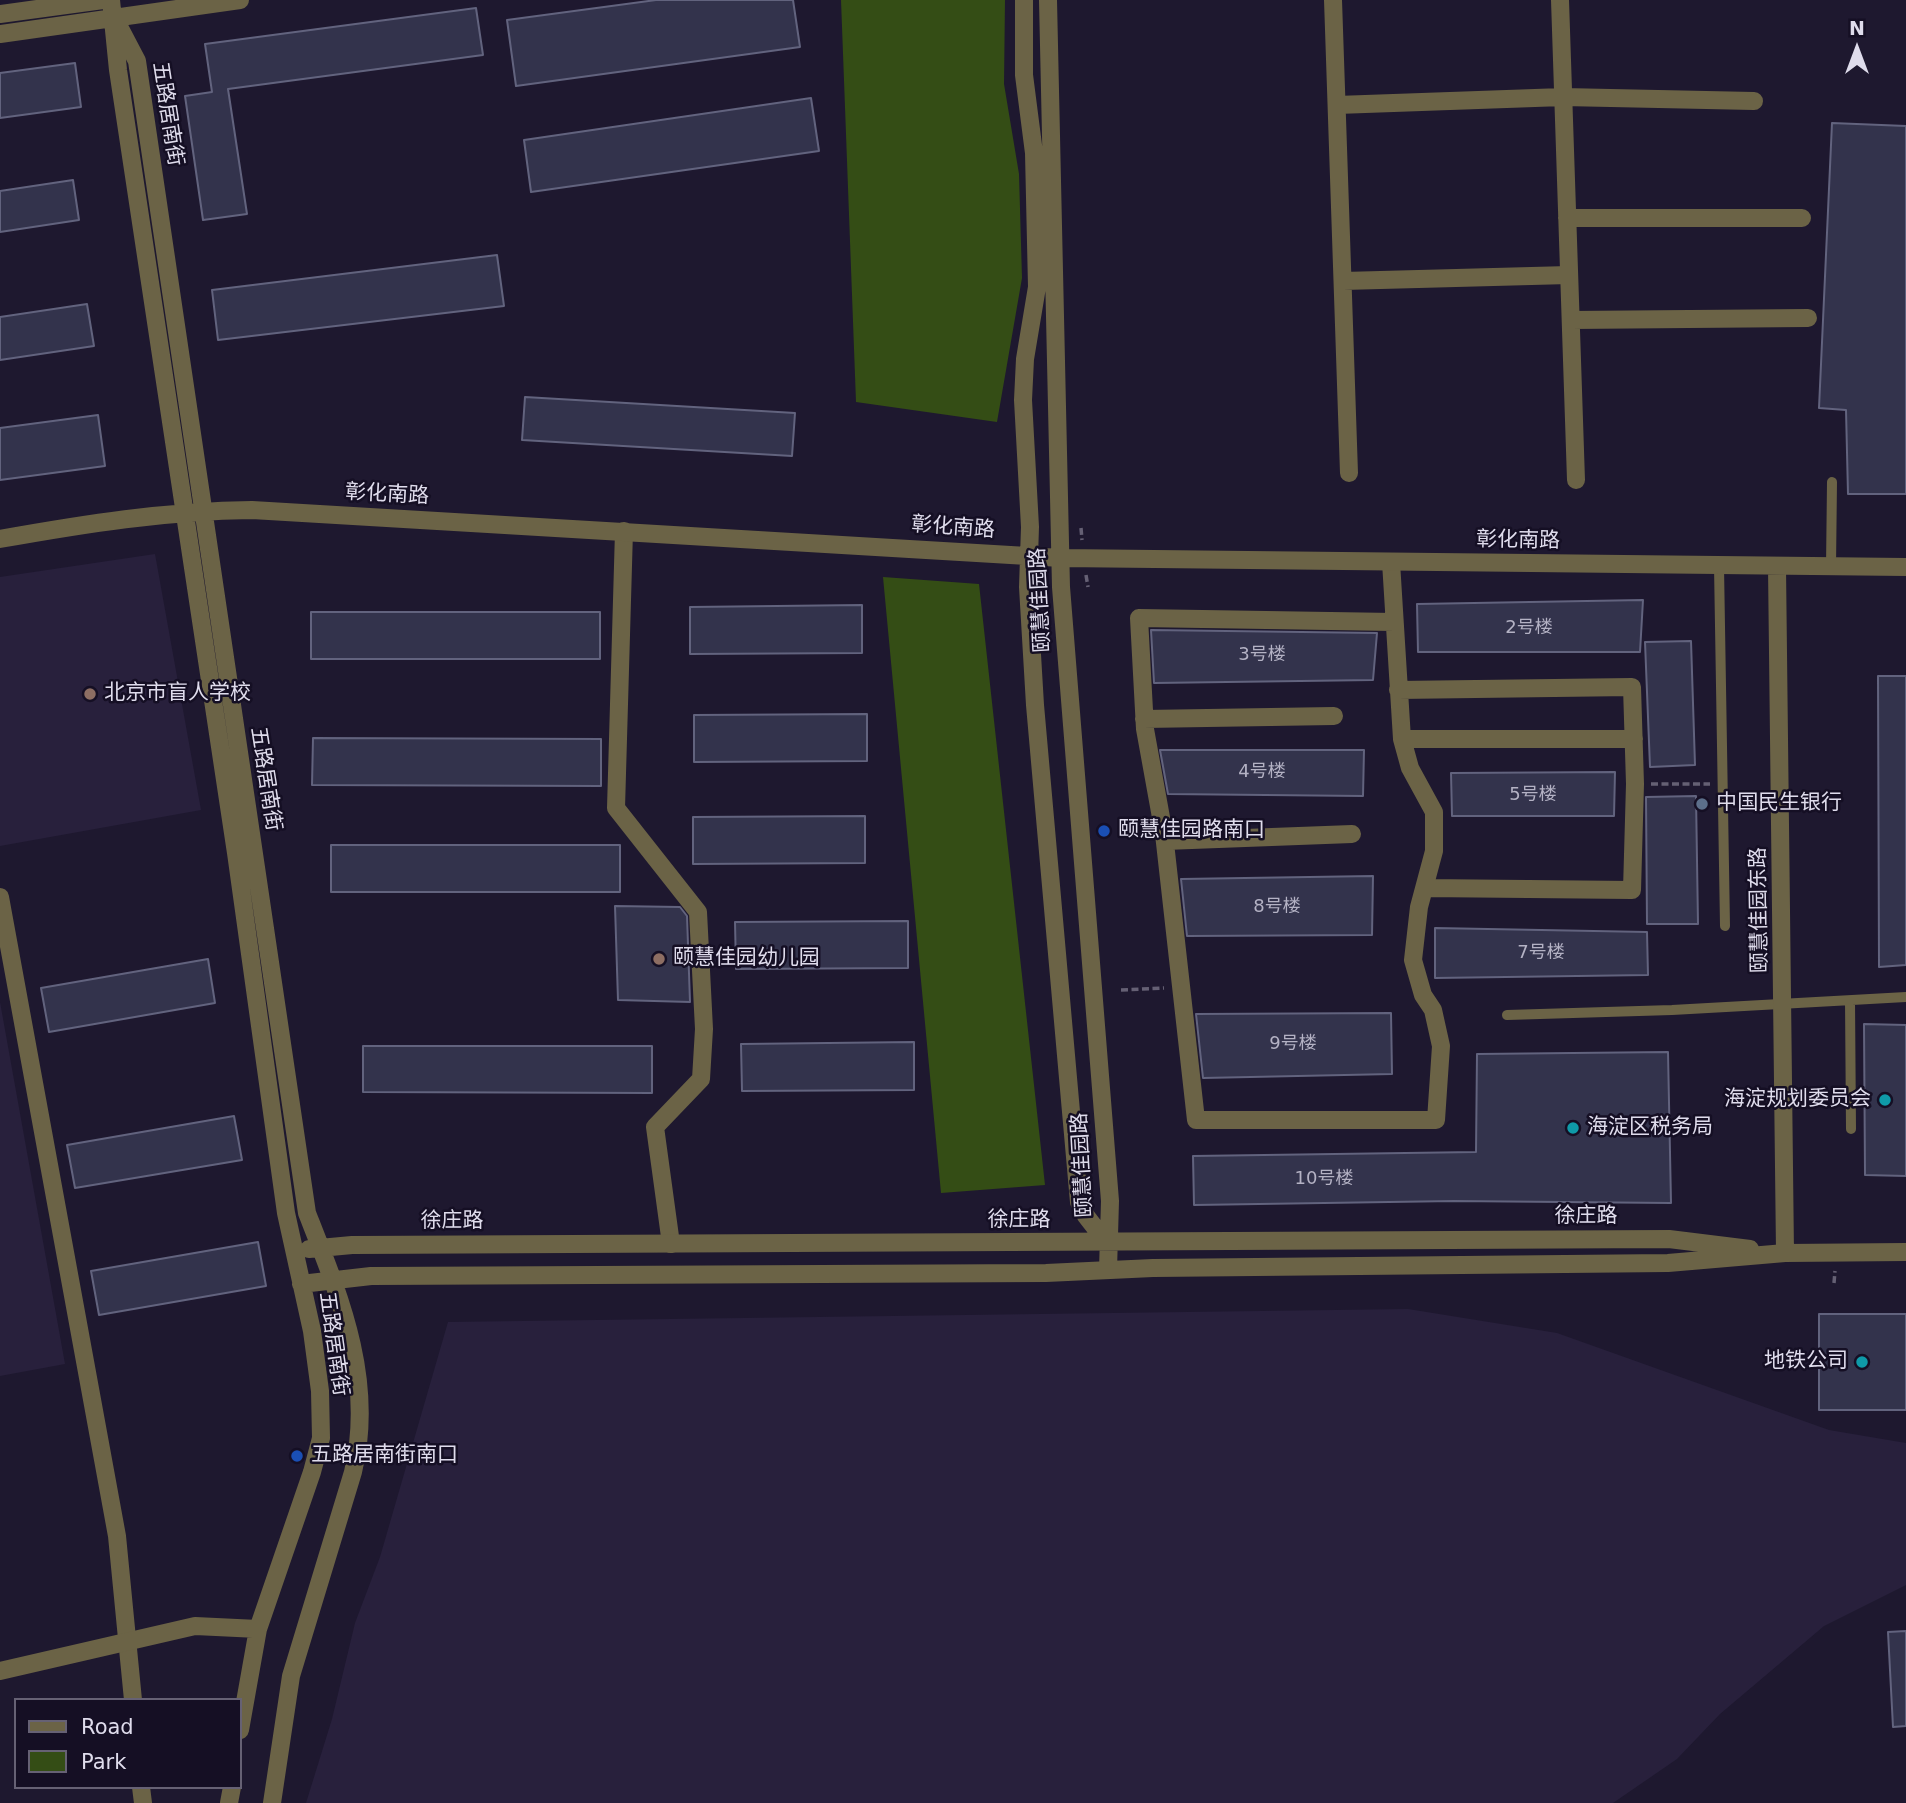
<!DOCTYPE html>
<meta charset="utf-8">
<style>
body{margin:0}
#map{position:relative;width:1906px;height:1803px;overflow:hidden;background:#1e182f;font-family:"DejaVu Sans",sans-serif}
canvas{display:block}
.legend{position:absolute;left:14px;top:1698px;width:228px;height:91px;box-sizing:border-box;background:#150f24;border:2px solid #666174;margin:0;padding:9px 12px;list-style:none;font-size:21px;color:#dfdcec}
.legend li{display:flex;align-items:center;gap:14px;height:35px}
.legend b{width:35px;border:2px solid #666174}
.north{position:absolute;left:1822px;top:14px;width:70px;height:70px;-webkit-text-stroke:5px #150f24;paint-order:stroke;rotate:0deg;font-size:19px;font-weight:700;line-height:28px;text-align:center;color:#dfdcec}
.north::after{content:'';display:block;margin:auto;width:24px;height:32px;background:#dfdcec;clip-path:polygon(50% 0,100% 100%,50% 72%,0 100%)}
</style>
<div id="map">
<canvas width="1906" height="1803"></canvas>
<ul class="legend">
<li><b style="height:9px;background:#6b6346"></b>Road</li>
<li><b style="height:19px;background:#344d15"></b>Park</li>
</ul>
<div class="north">N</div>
</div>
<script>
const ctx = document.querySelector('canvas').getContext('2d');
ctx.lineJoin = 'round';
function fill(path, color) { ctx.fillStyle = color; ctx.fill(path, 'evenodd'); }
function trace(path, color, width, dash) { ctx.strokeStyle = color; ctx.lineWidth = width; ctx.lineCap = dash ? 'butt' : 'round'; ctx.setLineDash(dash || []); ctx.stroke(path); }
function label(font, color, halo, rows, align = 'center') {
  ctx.font = font + ' "DejaVu Sans","Noto Sans SC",sans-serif'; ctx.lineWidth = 5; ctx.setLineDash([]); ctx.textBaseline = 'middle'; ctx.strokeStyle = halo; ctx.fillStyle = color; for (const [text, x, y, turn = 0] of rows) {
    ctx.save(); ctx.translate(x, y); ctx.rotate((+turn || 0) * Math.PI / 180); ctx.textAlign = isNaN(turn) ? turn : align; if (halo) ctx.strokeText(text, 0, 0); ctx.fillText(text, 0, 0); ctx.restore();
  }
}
fill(new Path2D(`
 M155,554L201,810L0,846V577Z
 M0,1002L65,1364L0,1376Z
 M1408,1309L1557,1333L1829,1430L1906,1443V1585L1824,1626L1720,1714L1677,1759L1613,1803H306L332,1719L355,1623L380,1557L448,1322Z`), '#28203c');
fill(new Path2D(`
 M841,0H1005L1004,84L1019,174L1022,278L997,422L856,402Z
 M883,577L979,584L1045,1185L941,1193Z`), '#344d15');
const building = new Path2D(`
 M656,0H793L800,47L516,86L507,20Z
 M476,8L483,55L228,89L247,214L203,220L185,96L212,92L205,44Z
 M75,63L81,107L0,118V73Z
 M811,98L819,151L531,192L524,140Z
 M1832,123L1906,126V494H1848L1846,410L1819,408Z
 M73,180L79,220L0,232V191Z
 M497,255L504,306L218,340L212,290Z
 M87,304L94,346L0,360V317Z
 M525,397L795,413L792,456L522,440Z
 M98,415L105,466L0,480V428Z
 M1643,600L1640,652H1418L1417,604Z
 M862,605V653L690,654V607Z
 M311,612H600V659H311Z
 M1151,630L1377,633L1373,680L1154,683Z
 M1691,641L1695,765L1650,767L1645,642Z
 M1878,676H1906V965L1879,967Z
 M867,714V761L694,762V715Z
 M313,738L601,739V786L312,785Z
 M1160,750H1364L1363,796L1168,794Z
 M1615,772L1614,816H1452L1451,773Z
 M1696,796L1698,924H1647L1646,797Z
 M865,816V863L693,864V817Z
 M331,845H620V892H331Z
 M1373,876L1372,935L1187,936L1181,879Z
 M615,906L680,907L687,916L690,1002L618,1000Z
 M908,921V968L736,969L735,922Z
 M1435,928L1647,932L1648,975L1435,978Z
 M208,959L215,1003L49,1032L41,988Z
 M1391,1013L1392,1074L1203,1078L1196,1014Z
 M1864,1024L1906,1025V1176L1865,1175Z
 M914,1042V1090L742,1091L741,1044Z
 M363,1046H652V1093L363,1092Z
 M1668,1052L1671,1203L1454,1201L1194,1205L1193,1156L1476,1152L1477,1054Z
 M234,1116L242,1160L75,1188L67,1145Z
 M258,1242L266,1286L99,1315L91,1271Z
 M1819,1314H1906V1410H1819Z
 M1906,1631V1726L1893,1727L1888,1632Z`);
fill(building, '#33334c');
trace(building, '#62637e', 2);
trace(new Path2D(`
 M1081,528L1082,540
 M1086,575L1088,587
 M1651,784H1710
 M1121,990L1164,988
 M1834,1283L1835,1271`), '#656074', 3.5, [7, 3.5]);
trace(new Path2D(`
 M1719,566L1725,926
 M1831,567L1832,482
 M1850,1001L1851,1129
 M1507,1015L1672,1010L1906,997`), '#6b6346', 10);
trace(new Path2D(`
 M1333,0L1349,473
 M1560,0L1576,480
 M1337,105L1563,97L1754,101
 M1567,218H1802
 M1343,281L1569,275
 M1571,320L1808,318
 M624,531L616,808L698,912L704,1029L701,1079L655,1127L671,1244
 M1391,562L1402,739L1410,768L1434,812V851L1419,907L1413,960L1423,995L1433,1010L1441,1046L1436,1120H1196L1164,834L1145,729L1139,618L1394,622
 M1398,690L1632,687L1635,784L1632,890L1424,888
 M1144,719L1334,716
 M1402,739H1634
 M1165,841L1352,834
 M0,897L117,1536L133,1700
 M141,1787L143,1803`), '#6b6346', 18);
trace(new Path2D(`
 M111,0L118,70L236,853L286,1213L312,1331L320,1391L321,1438L312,1472L258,1629L240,1730
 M1024,0V75L1034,153L1037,287L1025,359L1023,400L1030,527L1028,587L1035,705L1079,1202L1086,1216L1107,1243
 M1048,0L1061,587L1110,1201L1108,1270
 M0,14L103,0
 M115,19L137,61L307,1213C340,1297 375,1380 353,1472L291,1676L272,1803
 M0,34L240,0
 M0,539C84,524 166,511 252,510L1061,558L1906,567
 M1777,567L1785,1253
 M309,1249L352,1245L1669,1239L1750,1249
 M301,1284L371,1276L1046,1273L1153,1268L1668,1263L1785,1253L1906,1252
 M0,1671L195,1626L258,1629
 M229,1803L232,1787`), '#6b6346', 18);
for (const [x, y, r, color] of [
 [90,694,7,"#8d6e63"],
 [1702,804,7,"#5c6f8a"],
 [1104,831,7,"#1a4fb4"],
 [659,959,7,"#8d6e63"],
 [1885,1100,7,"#0f9aa8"],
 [1573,1128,7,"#0f9aa8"],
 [1862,1362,7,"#0f9aa8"],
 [297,1456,7,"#1a4fb4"]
]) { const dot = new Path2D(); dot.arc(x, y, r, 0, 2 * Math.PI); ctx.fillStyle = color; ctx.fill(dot); trace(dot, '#150f24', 2.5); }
label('18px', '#b4b2c4', null, [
 ["2号楼",1529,628],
 ["3号楼",1262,655],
 ["4号楼",1262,772],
 ["5号楼",1533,795],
 ["8号楼",1277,907],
 ["7号楼",1541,953],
 ["9号楼",1293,1044],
 ["10号楼",1324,1179]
]);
label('21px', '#dfdcec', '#150f24', [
 ["五路居南街",167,114,81],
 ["彰化南路",387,495,3],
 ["彰化南路",953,528,4],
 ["彰化南路",1518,541,1],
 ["颐慧佳园路",1041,600,-93],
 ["五路居南街",265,779,81],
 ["颐慧佳园东路",1760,910,-91],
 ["颐慧佳园路",1083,1165,-93],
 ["徐庄路",1586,1217],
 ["徐庄路",1019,1221],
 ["徐庄路",452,1222],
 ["五路居南街",333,1344,82]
]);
label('21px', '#dfdcec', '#150f24', [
 ["北京市盲人学校",104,694],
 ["中国民生银行",1716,804],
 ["颐慧佳园路南口",1118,831],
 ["颐慧佳园幼儿园",673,959],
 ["海淀规划委员会",1871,1100,"right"],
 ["海淀区税务局",1587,1128],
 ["地铁公司",1848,1362,"right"],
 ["五路居南街南口",311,1456]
], 'left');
</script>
